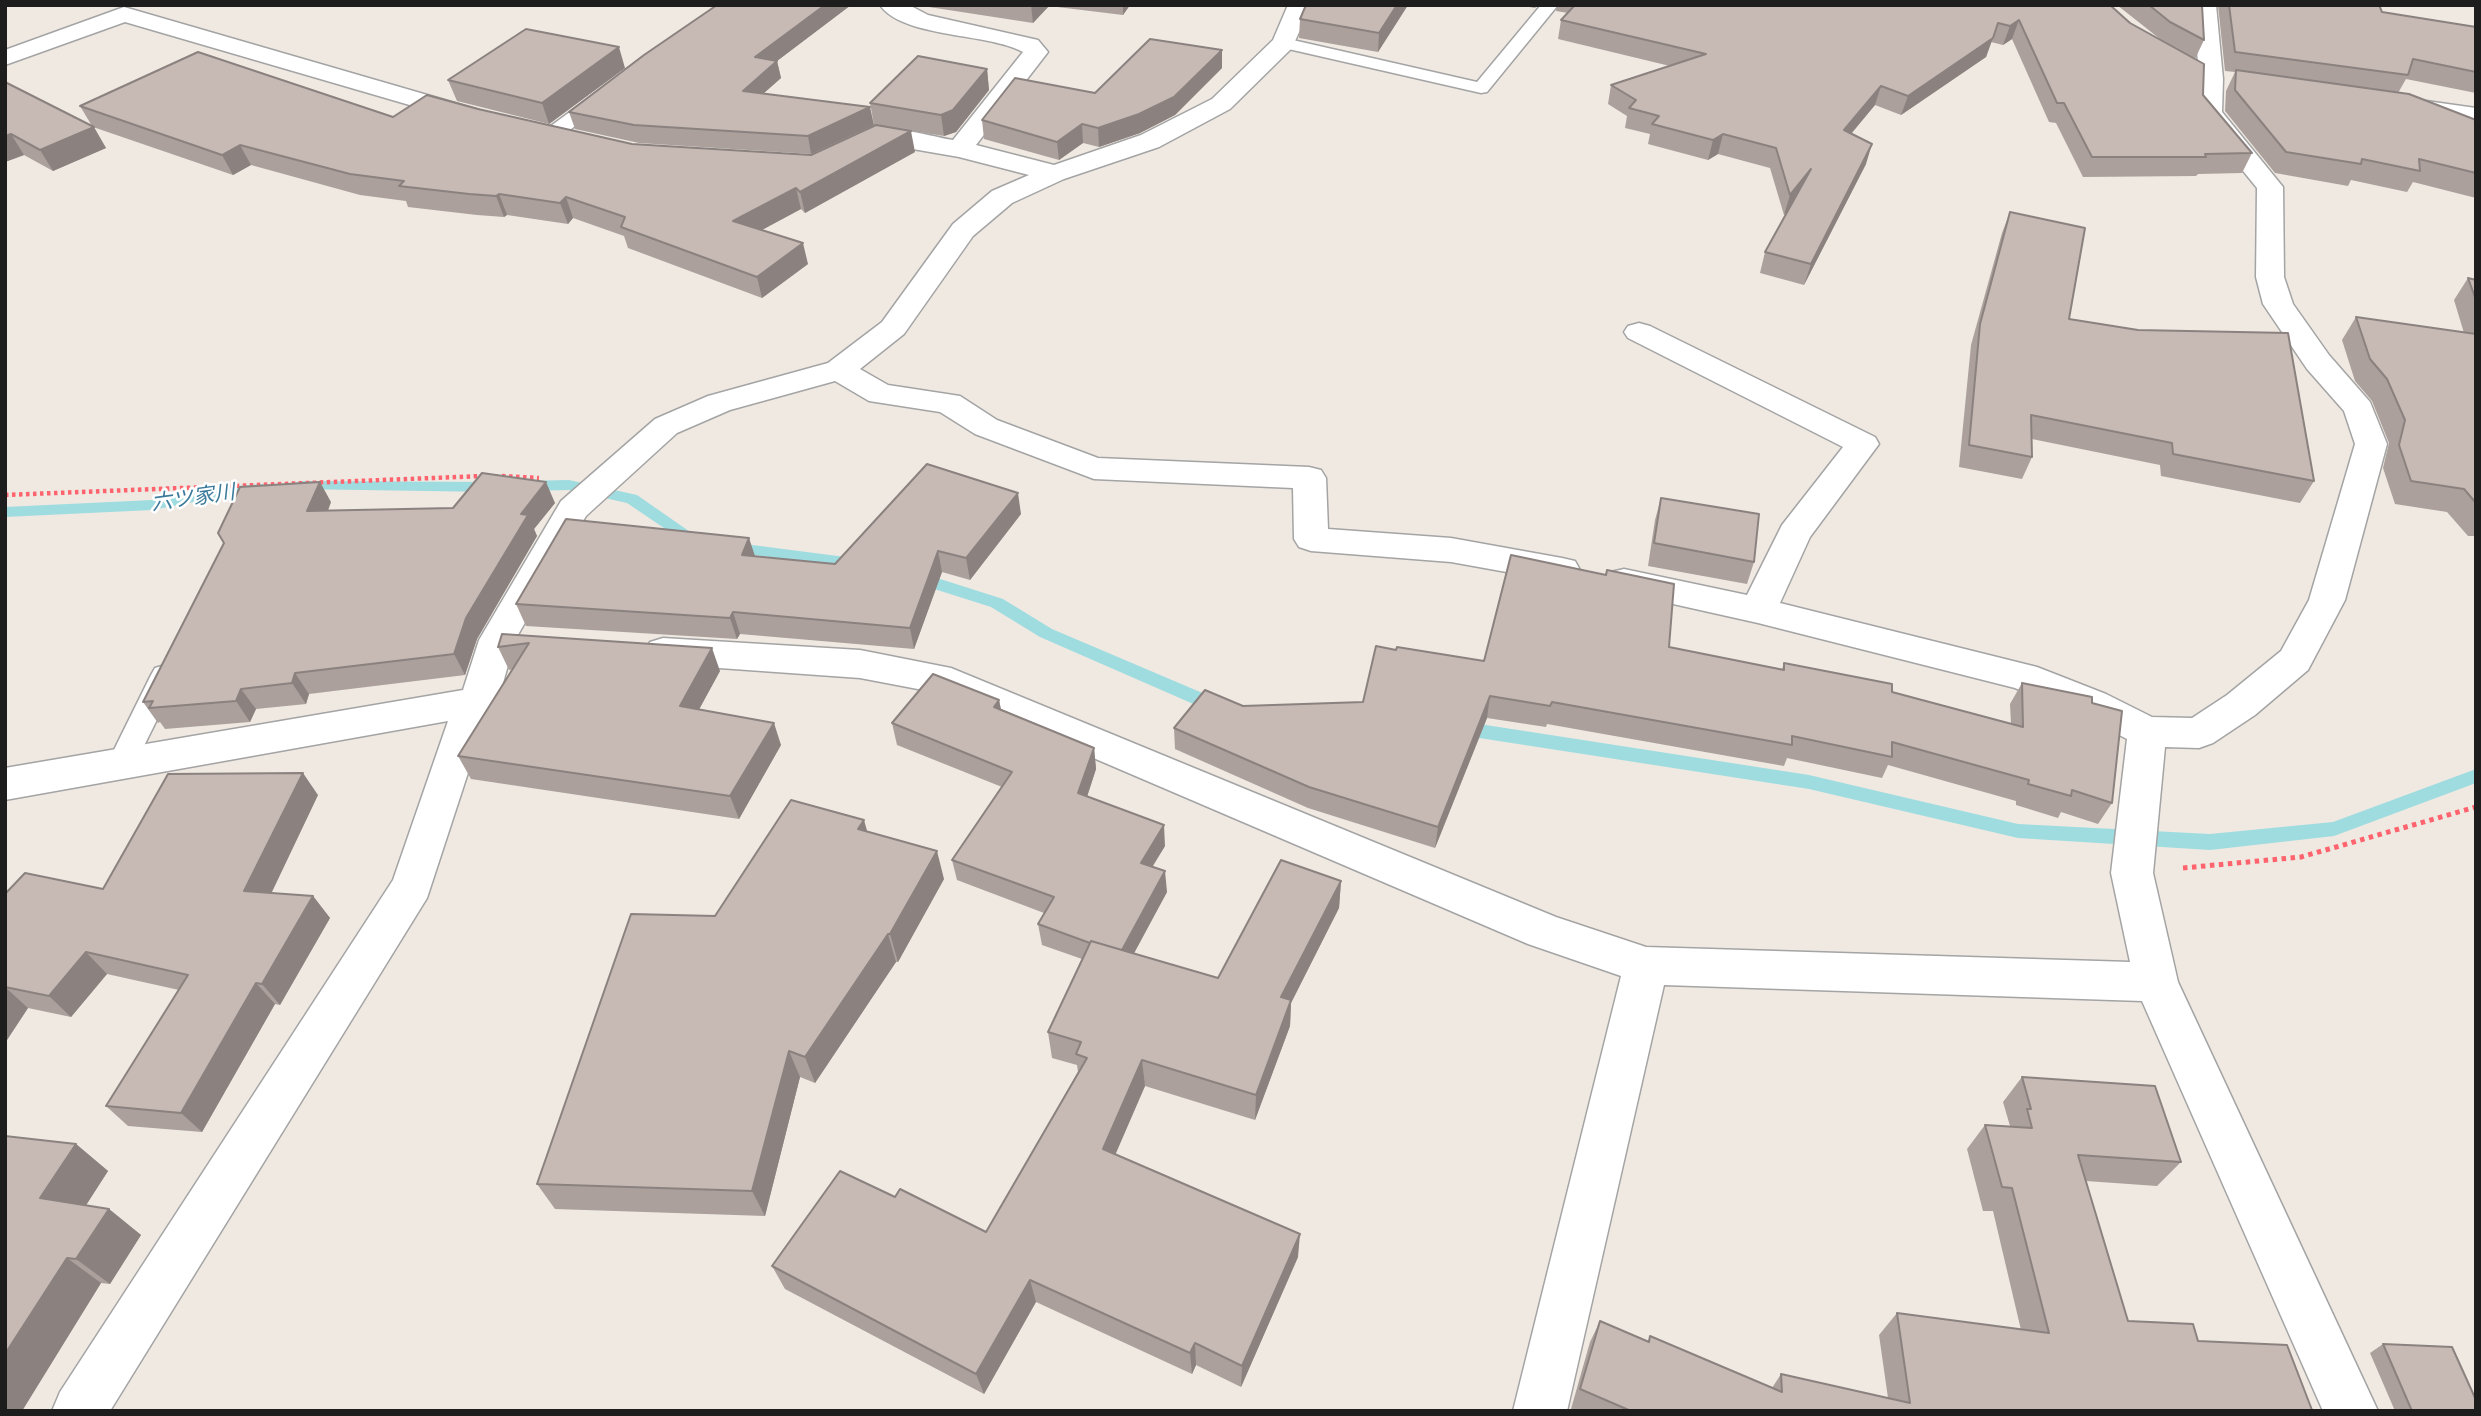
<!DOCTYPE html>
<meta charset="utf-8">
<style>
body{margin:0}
#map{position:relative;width:2481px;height:1416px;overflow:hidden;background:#efe9e2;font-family:Inter,sans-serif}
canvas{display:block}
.frame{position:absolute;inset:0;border:7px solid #1d1d1d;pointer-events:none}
</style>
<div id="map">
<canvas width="2481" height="1416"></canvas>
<div class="frame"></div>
</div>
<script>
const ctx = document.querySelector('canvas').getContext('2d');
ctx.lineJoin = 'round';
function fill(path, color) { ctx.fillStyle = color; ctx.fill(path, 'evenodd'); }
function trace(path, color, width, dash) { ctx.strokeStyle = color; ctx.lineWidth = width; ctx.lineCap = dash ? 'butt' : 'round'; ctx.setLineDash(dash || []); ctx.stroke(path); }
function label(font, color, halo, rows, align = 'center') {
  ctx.font = font + ' Inter,"Noto Sans JP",sans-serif'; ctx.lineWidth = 5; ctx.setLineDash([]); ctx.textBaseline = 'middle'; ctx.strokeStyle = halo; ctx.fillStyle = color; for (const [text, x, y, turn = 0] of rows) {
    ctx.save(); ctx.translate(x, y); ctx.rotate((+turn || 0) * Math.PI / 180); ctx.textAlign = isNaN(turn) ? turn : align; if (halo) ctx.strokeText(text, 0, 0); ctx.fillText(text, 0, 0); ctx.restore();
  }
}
fill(new Path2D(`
 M569,480L637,495L706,543L704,547H692L627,503L569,490L524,491L516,486L524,481Z
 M300,481L493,482L501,487L493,492L295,489L292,486L295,483Z
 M262,484L267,485L270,489L267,493L220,497L152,510L5,517V507L152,500L220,487Z
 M729,542L861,559L869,564L861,569L723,551L721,547Z
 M915,571L1003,599L1052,629L1226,703L1229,708L1226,713H1214L1040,637L991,607L909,581L907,577L909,573Z
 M1460,721L1809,775L2018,824L2210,834L2333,822L2476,769V783L2334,836L2210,850L2018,838L1809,789L1460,735L1454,733L1451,728L1454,723Z`), '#9fdce0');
const service = new Path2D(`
 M1541,5H1558L1487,92L1481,93L1284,48L1275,43L1284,38L1477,82Z
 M603,91L609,92L612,96L609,100L558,139H544L542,135L544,131L597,92Z
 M165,665L175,668L179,675L135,764L131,772L121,775L111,772L107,764L151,675L155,668Z`);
const minor = new Path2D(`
 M880,5H909L928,15L1038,40L1048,52L976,145L1054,165L1141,135L1212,99L1273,40L1288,5H1311L1292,48L1230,109L1159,147L1064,179L1012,203L973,236L904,334L860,369L888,385L960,396L997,420L1098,458L1309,467L1321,470L1326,478L1328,529L1451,538L1562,558L1575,561L1580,570L1575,579L1562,582L1451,562L1311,551L1299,547L1294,539L1293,488L1094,479L975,434L940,412L869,401L835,381L730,410L677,433L586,516L515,640L498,701L483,727L427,898L110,1411H52L60,1392L393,880L448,721L5,800V768L463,690L479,640L561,501L655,419L708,396L828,363L882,322L953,224L992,191L1029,175L959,157L878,143L863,149L854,147L850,141C867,116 928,136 953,140L1023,52C990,33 902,38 880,5Z
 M2194,5H2216L2223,79L2222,112L2283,187L2284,277L2293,304L2329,355L2370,402L2387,444L2345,600L2308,670L2255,715L2213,743L2199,748L2165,747L2153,873L2178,982L2378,1411H2323L2142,1001L1664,985L1567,1411H1513L1621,976L1528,944L944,694L860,678L663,664L650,660L644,651L650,642L663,638L860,650L951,668L1556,917L1646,947L2130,962L2111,873L2127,739L2078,714L2015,688L1758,623L1624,593L1611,590L1606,581L1611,572L1624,569L1747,595L1782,525L1843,447L1628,338L1624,332L1628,326L1639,323L1650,326L1875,437L1879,444L1810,537L1780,603L2037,667L2106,694L2152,717L2192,718L2227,695L2281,651L2309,600L2355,444L2344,411L2307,369L2263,304L2256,277L2257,188L2196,113L2199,79Z
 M124,7L479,110L483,115L479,120L470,123L461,120L125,22L5,65V50Z
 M2412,99L2476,108V124L2403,112L2399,107L2403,102Z`);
trace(service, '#a4a4a4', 3);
trace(minor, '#a4a4a4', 3);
trace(new Path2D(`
 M502,476L539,478
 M5,495L483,476`), '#ff636e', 4.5, [3.5, 3.5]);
trace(new Path2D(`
 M2183,868L2301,857L2476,807`), '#ff636e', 5, [4.5, 4.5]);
fill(service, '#fff');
fill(minor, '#fff');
fill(new Path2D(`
 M717,5H851L777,61L781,78L764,93L874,125L811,154L639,143L575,129L569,112Z
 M916,5H1130L1123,15L1049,6L1033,23Z
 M1408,5L1378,52L1299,38L1300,19Z
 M1518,5H1538L1535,8Z
 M1557,5H2110L2130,23L2160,39L2117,5H2202L2204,40L2195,59L2203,95L2252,153L2242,173L2198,174L2196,176L2083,177L2056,123L2049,122L2012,39L2003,45L1991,42L1986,57L1901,115L1875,105L1852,133L1866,164L1804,285L1760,273L1765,252L1790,209L1784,215L1770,168L1718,154L1708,160L1648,144L1650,134L1625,128L1627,116L1608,104L1611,85L1670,66L1558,39L1561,20L1568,13L1556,11Z
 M2218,5H2379L2382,12L2476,27V93L2406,79L2398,93L2476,120V198L2413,182L2407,192L2351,180L2348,186L2275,173L2225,111L2226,91L2235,72L2225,71Z
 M625,68L549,124L457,101L448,80Z
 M1222,68L1175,115L1140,133L1099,147L1083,143L1059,160L984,139L982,120L1095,93Z
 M987,69L989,90L956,132L944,136L874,125L870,103Z
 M5,82L92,126L80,106L393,117L478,109L632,144L811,155L915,152L805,213L801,209L761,230L808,264L762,298L628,248L624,236L573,218L568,224L507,215L504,217L477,215L408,207L406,201L360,195L251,165L233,175L93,127L106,148L53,171L24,155L5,162Z
 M2010,212L2069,319L2314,481L2300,503L2161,476L2160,465L2032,439V457L2022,479L1959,467L1971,345L2002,233Z
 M2468,278L2476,280V536H2468L2447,512L2395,504L2383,468L2389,443L2372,401L2355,381L2342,340L2356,317L2464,333L2454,300Z
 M1661,498L1754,562L1747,584L1648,566L1655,520Z
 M331,502L328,511L453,508L555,503L534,529L537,536L477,639L465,675L309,694L306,704L256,709L250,722L165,729L160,722L158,723L143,702Z
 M1021,514L970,580L942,572L914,649L740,634L737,639L526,626L516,604L755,556L835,564Z
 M502,634L720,671L699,709L781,745L739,819L471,779L458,756L513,669L509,670L498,647Z
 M1669,647L1782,669L1784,663L2011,724L2010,704L2022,683L2092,703L2112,803L2098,824L2061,812L2058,818L2016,805V801L1888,765L1882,778L1787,758L1784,766L1547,724L1546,727L1487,718L1435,848L1308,808L1175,749L1174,728L1243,706L1363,702L1396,650L1484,661Z
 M999,700L1001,709L1094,748L1096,769L1087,797L1165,846L1153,866L1167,892L1133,954L1218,978L1341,881L1339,908L1291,1003L1290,1026L1255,1120L1145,1086L1115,1154L1298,1257L1241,1387L1196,1365L1192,1374L1036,1302L984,1394L785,1289L772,1266L895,1197L986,1232L1078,1072L1077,1065L1052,1058L1048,1032L1082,959L1042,945L1038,924L1044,913L957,880L952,860L1002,787L897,745L892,723Z
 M318,795L271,893L313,896L330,918L280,1005L275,1004L202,1132L128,1126L106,1106L179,990L107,974L71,1017L28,1008L5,1043V894L103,889Z
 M867,831L944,879L898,962H896L815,1083L800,1077L765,1216L555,1209L537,1184L715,916Z
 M2022,1077L2181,1162L2157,1186L2086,1181L2128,1321L2198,1341L2312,1410L2322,1411H1576L1571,1409L1590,1342L1600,1321L1648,1341L1650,1336L1772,1388L1781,1374L1888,1398L1879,1335L1897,1313L2021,1330L1993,1211H1983L1967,1149L1985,1125L2010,1126L2003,1102Z
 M76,1144L108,1171L86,1205L109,1209L141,1235L110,1284L101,1283L22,1411H5Z
 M2383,1344L2476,1411H2395L2370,1353Z`), '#aba09c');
fill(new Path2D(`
 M825,5H851L777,61L781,78L747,108L743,91L755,57Z
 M1031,5H1049V6L1033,23Z
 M1123,5H1130L1123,15Z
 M1397,5H1408L1378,52L1379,33Z
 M2019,20L2012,39L2003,45L2010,26Z
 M1993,38L1986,57L1901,115L1908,96Z
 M619,47L625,68L549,124L542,103Z
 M1222,50V68L1175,115L1140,133L1099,147L1098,128Z
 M987,69L989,90L956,132L944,136L941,115Z
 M1881,86L1875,105L1838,149L1844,130Z
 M870,107L874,125L811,154L808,136Z
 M1082,124L1083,143L1059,160L1057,142Z
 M94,127L106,148L53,171L40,150Z
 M911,131L915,152L805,213L800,192Z
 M11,134L24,155L5,162V136Z
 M1723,134L1718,154L1708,160L1713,140Z
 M1872,144L1866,164L1804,285L1811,264Z
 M240,145L251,165L233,175L222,155Z
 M1811,169L1805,189L1784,215L1790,195Z
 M796,188L801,209L738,243L733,221Z
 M499,194L507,215L504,217L496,196Z
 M566,197L573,218L568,224L560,203Z
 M803,243L808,264L762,298L757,277Z
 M320,482L331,502L319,532L307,511Z
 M546,482L555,503L534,529L537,536L477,639L465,675L454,654L466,618L521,514Z
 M1018,493L1021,514L970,580L966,558Z
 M749,538L756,559L742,555Z
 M938,551L942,572L914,649L910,628Z
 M733,612L740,634L737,639L730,618Z
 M712,648L720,671L689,728L680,706Z
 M295,673L309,694L306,704L292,683Z
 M241,689L256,709L250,722L236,701Z
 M1490,696L1487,718L1435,848L1438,827Z
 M999,700L1003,722L994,707Z
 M774,723L781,745L739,819L730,796Z
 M1094,748L1096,769L1081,815L1078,793Z
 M303,773L318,795L262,913L244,891Z
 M864,820L872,848L858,829Z
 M1164,825L1165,846L1142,883L1141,863Z
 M937,851L944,879L898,962L890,934Z
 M1165,871L1167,892L1123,974L1121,953Z
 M1341,881L1339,908L1291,1003L1290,1026L1255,1120L1256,1095L1281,997Z
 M313,896L330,918L280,1005L262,984Z
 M888,934L896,962L815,1083L805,1057Z
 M86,952L107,974L71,1017L49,996Z
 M256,983L275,1004L202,1132L181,1113Z
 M5,987L28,1008L5,1043Z
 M789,1051L800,1077L765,1216L752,1191Z
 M1142,1060L1145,1086L1107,1174L1103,1149Z
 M76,1144L108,1171L74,1224L40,1198Z
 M109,1209L141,1235L110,1284L76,1259Z
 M1300,1234L1298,1257L1241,1387L1242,1366Z
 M67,1258L101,1283L22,1411H5V1354Z
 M1030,1280L1036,1302L984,1394L976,1374Z
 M1195,1343L1196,1365L1192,1374L1190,1353Z`), '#8b827f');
const building = new Path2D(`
 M717,5H825L755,57L777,61L743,91L870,107L808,136L634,125L569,112L644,55Z
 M1306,5H1397L1379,33L1300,19Z
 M1575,5H2110L2130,23L2204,64L2203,95L2252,153L2205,154L2206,157H2092L2064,103H2057L2019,20L2010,26L1998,23L1993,38L1908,96L1881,86L1844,130L1872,144L1811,264L1765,252L1811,169L1790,195L1776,148L1723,134L1713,140L1652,124L1659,116L1629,108L1636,100L1611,85L1706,54L1561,20Z
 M2149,5H2202L2204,40L2170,22Z
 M2229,5H2379L2382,12L2476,27V72L2413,59L2408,75L2235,52Z
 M526,29L619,47L542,103L448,80Z
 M1150,39L1222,50L1174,97L1139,114L1098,128L1082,124L1057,142L982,120L1015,78L1095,93Z
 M198,52L393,117L427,95L478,109L632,144L811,155L876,125L911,131L800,192L796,188L733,221L803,243L757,277L621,227L625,217L566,197L560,203L499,194L496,196L469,194L399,186L404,181L350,174L240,145L222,155L80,106Z
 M918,56L987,69L953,110L941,115L870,103Z
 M2236,70L2409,94L2476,120V173L2419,159L2420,171L2362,159L2361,164L2286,152L2235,90Z
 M5,82L94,127L40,150L11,134L5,136Z
 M2010,212L2085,228L2069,319L2138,330L2288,333L2314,481L2173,454L2172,443L2031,415L2032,457L1969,445L1980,324Z
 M2468,278L2476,280V300Z
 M2356,317L2476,334V503L2464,489L2411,481L2399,445L2405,420L2387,379L2370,359Z
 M927,464L1018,493L966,558L938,551L910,628L733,612L730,618L516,604L566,519L749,538L742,555L835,564Z
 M482,473L546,482L521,514L528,515L466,618L454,654L295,673L292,683L241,689L236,701L149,708L153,701L143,702L224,543L218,533L240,487L320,482L307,511L453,508Z
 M1661,498L1759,514L1754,562L1654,543Z
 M1511,555L1606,575L1607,570L1674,584L1669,647L1784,670V663L1892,684V692L2023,727L2022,683L2092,697V703L2122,711L2112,803L2072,790L2071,796L2028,784L2029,780L1892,742V757L1792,736V745L1552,702L1550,706L1490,696L1438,827L1309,787L1174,728L1205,690L1243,706L1363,702L1376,646L1396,650L1397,647L1484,661Z
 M502,634L712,648L680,706L774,723L730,796L458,756L529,643L498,647Z
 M933,674L999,700L994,707L1094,748L1078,793L1164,825L1141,863L1165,871L1122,950L1091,941L1090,943L1038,924L1054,897L952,860L1012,772L892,723Z
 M303,773L244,891L313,896L262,984L256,983L181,1113L106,1106L188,975L86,952L49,996L5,987V894L25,873L103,889L168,774Z
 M791,800L864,820L858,829L937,851L890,934H888L805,1057L789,1051L752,1191L537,1184L631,914L715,916Z
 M1281,860L1341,881L1281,997L1291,1000L1256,1095L1142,1060L1103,1149L1300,1234L1242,1366L1195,1343L1190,1353L1030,1280L976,1374L772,1266L840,1171L895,1197L900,1189L986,1232L1087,1058L1076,1054L1081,1042L1048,1032L1091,941L1218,978Z
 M2022,1077L2155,1086L2181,1162L2078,1155L2128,1321L2193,1324L2198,1341L2287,1345L2312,1410L2322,1411H1631L1580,1389L1600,1321L1649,1342L1650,1336L1782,1392L1781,1374L1910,1403L1897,1313L2049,1333L2012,1188L2002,1187L1985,1125L2032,1128L2027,1109H2031Z
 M5,1136L76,1144L40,1198L109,1209L76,1259L67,1258L5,1354Z
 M2383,1344L2452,1347L2476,1400V1411H2412Z`);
fill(building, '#c7bab5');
trace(building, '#8b827f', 2);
label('italic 21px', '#3c7b9b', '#fff', [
 ["六ツ家川",193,498,-8]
]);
</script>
